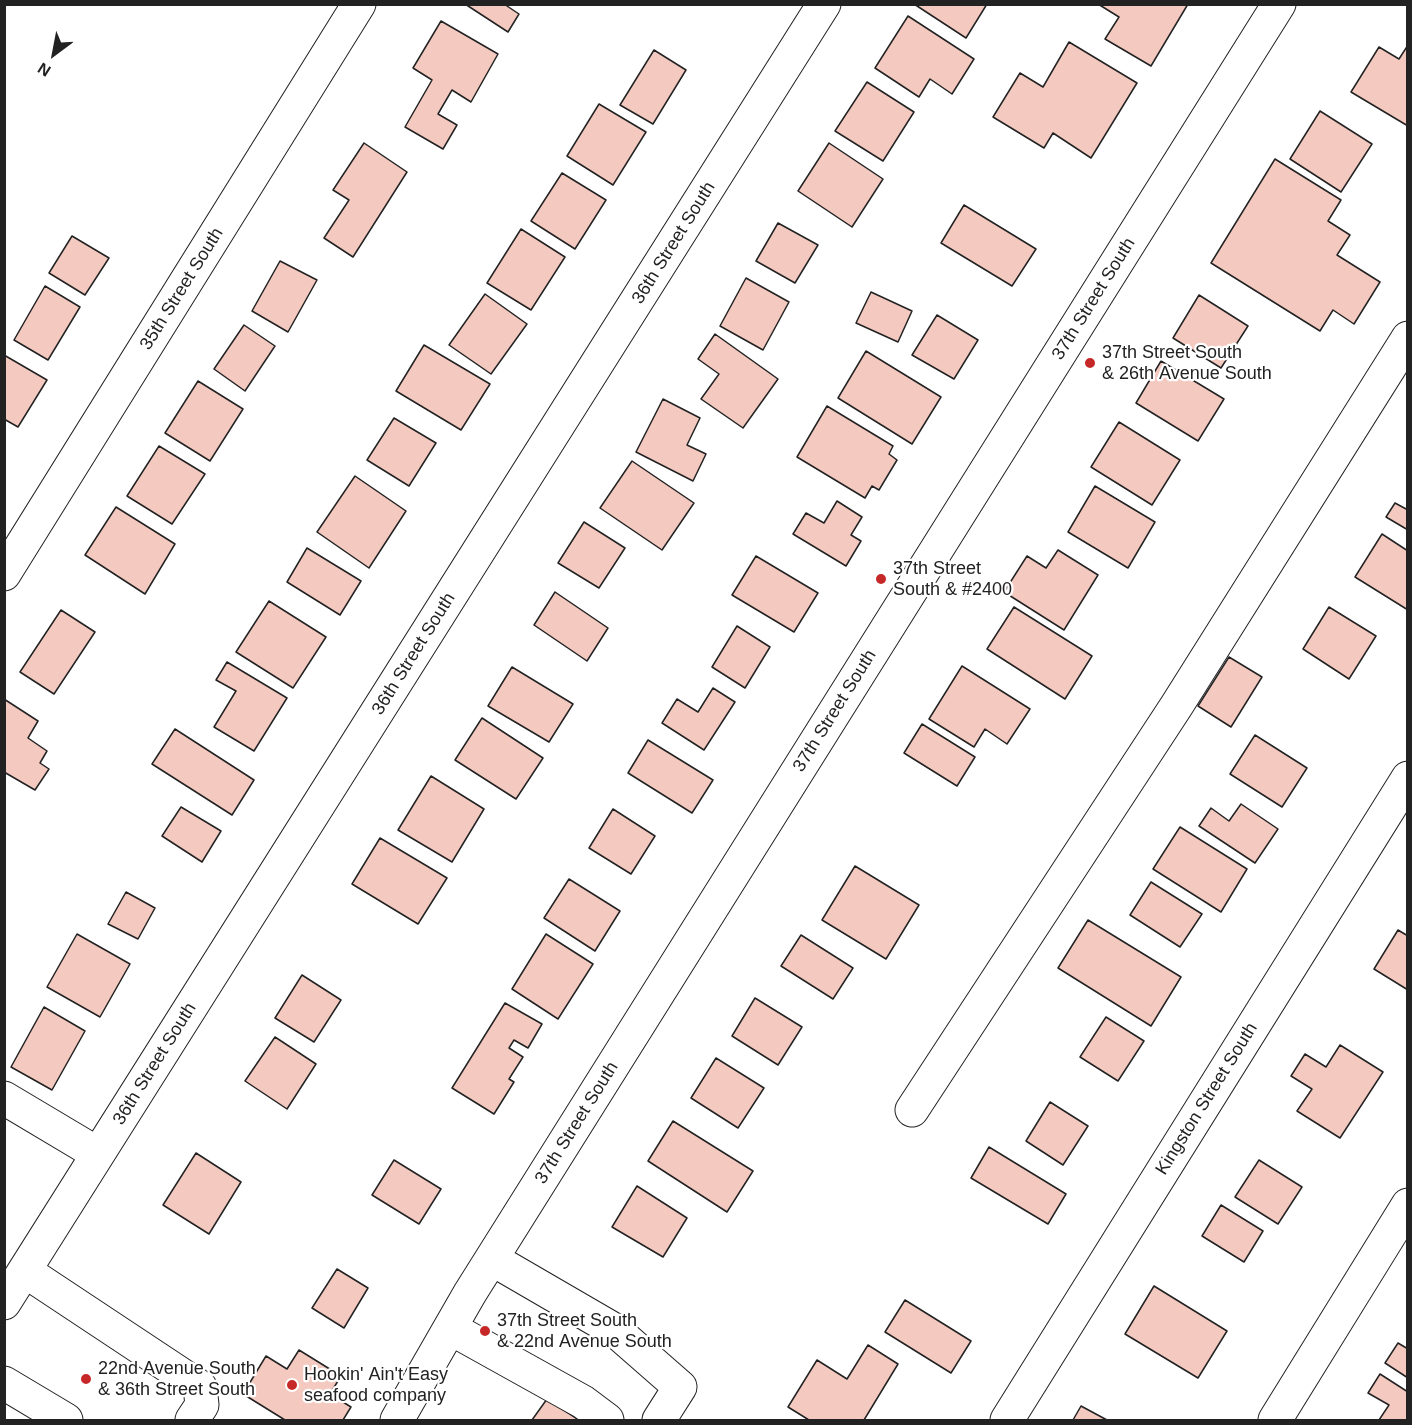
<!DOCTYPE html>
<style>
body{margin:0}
#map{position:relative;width:1412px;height:1425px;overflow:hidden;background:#fff;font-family:Arial,sans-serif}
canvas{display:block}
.frame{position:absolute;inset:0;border:6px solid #222;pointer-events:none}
.north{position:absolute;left:24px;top:24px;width:60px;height:60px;-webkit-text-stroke:4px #fff;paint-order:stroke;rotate:212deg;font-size:16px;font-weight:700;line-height:24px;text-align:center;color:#222}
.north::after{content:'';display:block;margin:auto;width:21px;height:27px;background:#222;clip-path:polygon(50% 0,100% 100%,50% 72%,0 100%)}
</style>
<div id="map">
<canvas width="1412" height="1425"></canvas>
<div class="frame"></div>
<div class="north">N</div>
</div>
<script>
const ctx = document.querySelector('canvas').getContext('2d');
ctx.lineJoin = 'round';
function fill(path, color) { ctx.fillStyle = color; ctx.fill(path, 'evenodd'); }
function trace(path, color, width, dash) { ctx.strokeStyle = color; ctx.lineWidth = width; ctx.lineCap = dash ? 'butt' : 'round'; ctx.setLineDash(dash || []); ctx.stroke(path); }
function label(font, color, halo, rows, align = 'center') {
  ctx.font = font + ' Arial,sans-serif'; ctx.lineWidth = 4.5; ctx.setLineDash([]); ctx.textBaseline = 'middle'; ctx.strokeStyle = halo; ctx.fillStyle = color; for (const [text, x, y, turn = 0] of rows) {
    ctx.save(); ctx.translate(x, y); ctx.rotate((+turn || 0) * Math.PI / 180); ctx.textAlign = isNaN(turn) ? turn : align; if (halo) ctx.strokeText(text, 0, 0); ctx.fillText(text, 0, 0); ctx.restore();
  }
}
const building = new Path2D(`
 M465,4H504L519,14L508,32Z
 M914,4H987L966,38Z
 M1098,4H1188L1151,66L1105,39L1119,17Z
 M908,16L974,59L952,94L930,79L919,97L875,68Z
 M441,21L498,54L471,102L452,90L438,114L457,125L443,149L405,127L432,80L413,68Z
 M1069,42L1137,83L1091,158L1053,133L1044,148L993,117L1020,73L1043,87Z
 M1408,45V126L1351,92L1379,47L1399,59Z
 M654,50L686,70L653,124L620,105Z
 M867,82L914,112L883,161L835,131Z
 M599,104L646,132L613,185L567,156Z
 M1320,111L1372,144L1341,192L1290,159Z
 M364,143L407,172L353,257L324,238L349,200L333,190Z
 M829,143L883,179L852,227L798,191Z
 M1275,159L1341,200L1328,221L1350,235L1337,255L1380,282L1354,324L1333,310L1320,331L1211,263Z
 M562,173L606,200L575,249L531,221Z
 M964,205L1036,249L1012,286L941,243Z
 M778,223L818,245L795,283L756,261Z
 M521,229L565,257L531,310L487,283Z
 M72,236L109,258L85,295L49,273Z
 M280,261L317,280L288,332L252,311Z
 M746,278L789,302L763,350L720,326Z
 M45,286L80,307L48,360L14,340Z
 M871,292L912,311L898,342L856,323Z
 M485,294L527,324L491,374L449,345Z
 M1199,295L1248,326L1221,368L1173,338Z
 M937,315L978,340L954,379L912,355Z
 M244,325L275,346L245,391L214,369Z
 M715,334L778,379L743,428L701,399L719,374L698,359Z
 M424,345L490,384L461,430L396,391Z
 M866,351L941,397L912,444L838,398Z
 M4,355L47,380L18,427L4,419Z
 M1161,361L1224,399L1198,441L1136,403Z
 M198,381L243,409L210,461L165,433Z
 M663,399L700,418L687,445L706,454L693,481L636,452Z
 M827,406L893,446L889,454L897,460L879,490L872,486L865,498L797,457Z
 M394,418L436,443L409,486L367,460Z
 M1119,422L1180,460L1152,505L1091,467Z
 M159,446L205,474L172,524L127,496Z
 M632,461L694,503L662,550L600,508Z
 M355,476L406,511L369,568L317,532Z
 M1095,486L1155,522L1128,568L1068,532Z
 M837,501L862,517L851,535L861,541L846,566L793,534L806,513L824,523Z
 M1395,503L1408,510V530L1386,517Z
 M116,507L175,544L145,594L85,555Z
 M584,522L625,548L599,588L558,563Z
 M1382,534L1408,551V610L1355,577Z
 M307,548L361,581L340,615L287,582Z
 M1058,550L1098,575L1064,630L1004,592L1027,556L1046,568Z
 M756,556L818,593L794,632L732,595Z
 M555,592L608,628L587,661L534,625Z
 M269,601L326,637L293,688L236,652Z
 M1014,607L1092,656L1065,699L987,649Z
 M1329,607L1376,636L1349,679L1303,649Z
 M61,610L95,632L54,694L20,672Z
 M737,626L770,647L745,688L712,667Z
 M1229,657L1262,677L1231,727L1198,706Z
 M227,662L287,698L254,751L214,727L236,691L216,680Z
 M962,666L1030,709L1007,744L985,729L974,747L929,719Z
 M512,667L573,704L549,742L488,706Z
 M713,688L735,702L704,750L662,723L677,699L698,712Z
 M4,699L38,721L28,738L47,751L40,763L49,769L35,790L4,772Z
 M482,718L543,758L516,799L455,760Z
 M922,724L975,757L957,786L904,753Z
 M175,729L254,780L232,815L152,764Z
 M1255,735L1307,768L1282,807L1230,774Z
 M648,740L713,780L692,813L628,773Z
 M431,776L484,809L452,862L398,830Z
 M1241,804L1278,829L1255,863L1199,826L1211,808L1229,821Z
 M181,807L221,831L202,862L162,836Z
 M613,809L655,836L631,874L589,848Z
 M1180,827L1247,869L1221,912L1153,869Z
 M380,838L447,878L418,924L352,884Z
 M855,866L919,905L886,959L822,920Z
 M569,879L620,911L595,951L544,918Z
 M1151,882L1202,914L1180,947L1130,915Z
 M126,892L155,908L138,939L108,924Z
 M1088,920L1181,977L1151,1026L1058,968Z
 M1398,930L1408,936V990L1374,969Z
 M77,934L130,964L100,1017L47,987Z
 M546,934L593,964L558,1019L512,989Z
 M801,935L853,968L833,999L781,966Z
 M302,975L341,1000L314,1042L275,1018Z
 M755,998L802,1027L778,1065L732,1036Z
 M505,1003L542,1024L528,1048L514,1040L509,1048L523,1057L509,1079L514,1082L494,1114L452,1088Z
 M44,1007L85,1031L52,1090L11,1067Z
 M1106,1017L1144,1041L1118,1081L1080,1057Z
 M275,1037L316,1064L287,1109L245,1081Z
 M1340,1045L1383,1072L1340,1138L1297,1111L1312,1089L1291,1076L1305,1054L1326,1067Z
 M716,1058L764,1088L738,1128L691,1098Z
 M1050,1102L1088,1126L1063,1165L1026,1141Z
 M673,1121L753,1171L727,1212L648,1161Z
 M989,1147L1066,1194L1048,1224L971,1178Z
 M196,1153L241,1182L209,1234L163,1205Z
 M394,1160L441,1189L419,1224L372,1195Z
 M1259,1160L1302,1187L1278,1224L1235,1197Z
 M637,1186L687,1218L663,1257L612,1227Z
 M1221,1205L1263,1231L1244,1262L1202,1236Z
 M337,1269L368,1288L344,1328L312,1308Z
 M1154,1286L1227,1331L1198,1378L1125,1334Z
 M905,1300L971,1341L951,1373L885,1332Z
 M1398,1343L1408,1349V1378L1385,1363Z
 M868,1345L898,1364L864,1420H809L788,1407L817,1360L847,1379Z
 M299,1350L341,1376L330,1394L351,1407L343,1420H285L243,1394L266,1356L287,1369Z
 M1380,1374L1408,1392V1420H1379L1389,1405L1368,1393Z
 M547,1399L579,1420H532Z
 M1081,1406L1107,1420H1073Z`);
fill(building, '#f3c9c0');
trace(building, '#222', 1.5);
const minor = new Path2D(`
 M4,574L359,4
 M4,1098L98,1154
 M912,1110L1177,705L1408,338
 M492,1259L616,1331L680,1387L659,1420
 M25,1271L200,1387L202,1405L192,1420
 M4,1303L824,4
 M450,1328L583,1402L607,1420
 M397,1420L470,1293L1279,4
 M1007,1420L1408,778
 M1275,1420L1408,1205`);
const major = new Path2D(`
 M4,1383L66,1420`);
trace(minor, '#222', 35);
trace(major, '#222', 35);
trace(minor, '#fff', 33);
trace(major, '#fff', 33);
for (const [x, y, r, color] of [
 [1090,363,6,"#c62828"],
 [881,579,6,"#c62828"],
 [485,1331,6,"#c62828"],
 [86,1379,6,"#c62828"],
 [292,1385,6,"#c62828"]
]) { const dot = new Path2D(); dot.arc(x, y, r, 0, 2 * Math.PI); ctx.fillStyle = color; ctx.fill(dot); trace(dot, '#fff', 2); }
label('18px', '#222', '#fff', [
 ["36th Street South",674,243,-58],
 ["35th Street South",182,289,-58],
 ["37th Street South",1094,299,-58],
 ["36th Street South",414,654,-58],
 ["37th Street South",835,711,-58],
 ["36th Street South",155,1064,-58],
 ["Kingston Street South",1207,1099,-58],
 ["37th Street South",577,1123,-58]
]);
label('18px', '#222', '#fff', [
 ["37th Street South",1102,353],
 ["& 26th Avenue South",1102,374],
 ["37th Street",893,569],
 ["South & #2400",893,590],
 ["37th Street South",497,1321],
 ["& 22nd Avenue South",497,1342],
 ["22nd Avenue South",98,1369],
 ["& 36th Street South",98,1390],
 ["Hookin' Ain't Easy",304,1375],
 ["seafood company",304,1396]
], 'left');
</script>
